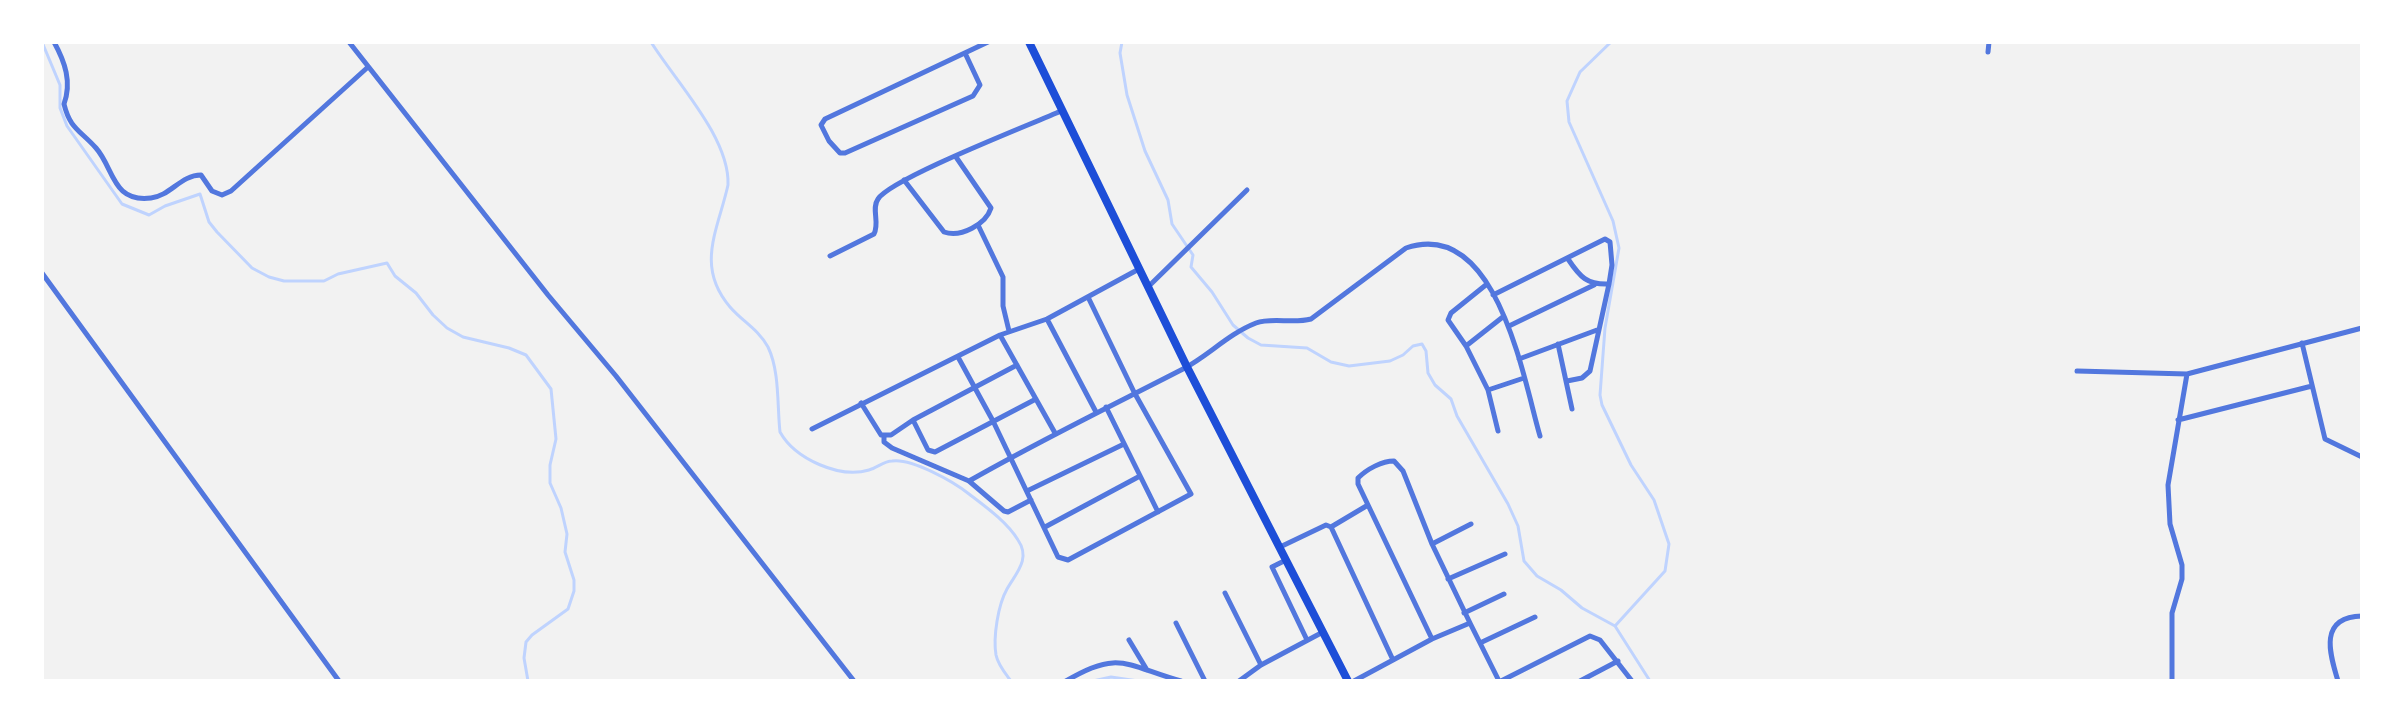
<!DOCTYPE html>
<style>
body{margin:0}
#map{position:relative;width:2404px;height:723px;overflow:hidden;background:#f2f2f2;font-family:"IBM Plex Sans",sans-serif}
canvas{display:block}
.frame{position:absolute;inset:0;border:44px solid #fff;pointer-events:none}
</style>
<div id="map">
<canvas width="2404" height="723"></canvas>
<div class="frame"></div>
</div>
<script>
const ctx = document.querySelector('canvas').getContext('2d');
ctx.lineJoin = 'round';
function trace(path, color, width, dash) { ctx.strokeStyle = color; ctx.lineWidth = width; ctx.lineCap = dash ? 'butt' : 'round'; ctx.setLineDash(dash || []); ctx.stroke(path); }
trace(new Path2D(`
 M42,42L60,85V108L67,126L122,204L149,215L165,206L200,194L209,222L217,232L252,268L269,277L284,281H324L338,274L387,263L395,276L416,293L433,315L447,328L463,337L509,348L526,355L551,389L556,439L550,465V483L561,508L567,534L565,552L574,580V591L568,609L532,635L526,642L524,658L528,681
 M651,42C676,82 730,138 728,185C718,230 695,266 730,307C743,322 758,329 768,347C780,372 777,406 780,432C795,459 840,479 869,470C877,468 884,461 892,461C912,458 954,482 969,494C986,507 1007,522 1018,540C1031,559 1016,573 1007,589C998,605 993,637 996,655C998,665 1005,673 1011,681
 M1122,42L1120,53L1127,95L1145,151L1168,200L1172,224L1193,255L1191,267L1212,292L1233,325L1248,338L1261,345L1307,348L1331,362L1349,366L1390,361L1403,355L1413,346L1422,344L1426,351L1428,373L1435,385L1451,399L1457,416L1508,504L1518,526L1524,561L1537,576L1561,590L1582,608L1615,626
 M1611,42L1580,72L1567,101L1569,122L1613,221L1619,248L1605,328L1600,395L1602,405L1631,465L1654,500L1669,544L1665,571L1615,626L1650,681
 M1093,681L1111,677L1138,681`), '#bfd3fe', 3);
trace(new Path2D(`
 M54,42C65,62 72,82 64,104C70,129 80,130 96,148C114,168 112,203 151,198C170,196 181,175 201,175L212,191L222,195L231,191L368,67
 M349,42L548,295L616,376L854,681
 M1988,52L1989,42
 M965,53L980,85L973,96L845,153H840L829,141L821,125L825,119L988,42
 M904,180L944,232C961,238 986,224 991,208L956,157
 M978,225L1003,277V306L1009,331
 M830,256L874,234C880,222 871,209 878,199C892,178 1030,125 1061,111
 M42,273L339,681
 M1487,284L1451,313L1448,320L1466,346L1488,390L1524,378
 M1149,286L1247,190
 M1493,295L1605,239L1610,242L1612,265L1609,284
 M1047,319L1096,412
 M1509,326L1594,285
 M1000,335L1055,433
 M2302,343L2325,439L2362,457
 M1558,344L1572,409
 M1466,346L1504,316
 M958,357L993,421L1058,557L1068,560L1191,494L1134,392L1088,297
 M1519,359L1597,330
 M2077,371L2187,374L2362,328
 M1567,381L1582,378L1590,371L1609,284C1587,285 1580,277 1568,259
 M1488,390L1498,431
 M861,403L881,435H891L913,420L1017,365
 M1106,407L1158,512
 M913,420L928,450L935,452L1036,399
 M2178,420L2312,386
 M812,429L1000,335L1047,319L1139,269
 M884,435V442L892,448L969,481L1004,511L1008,512L1031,500
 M969,481C1039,441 1111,406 1183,369C1208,356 1228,334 1256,323C1272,317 1293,324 1311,319L1406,248C1497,217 1523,378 1540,436
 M1027,491L1124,444
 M1368,505L1331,527L1393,660
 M1045,527L1140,476
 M1432,544L1471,524
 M1280,547L1326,525L1331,527
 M1286,560L1272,567L1307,640
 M1448,579L1505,554
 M1225,593L1261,665
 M1464,613L1504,594
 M1176,623L1205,681
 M1432,639L1358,484V478C1367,469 1382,461 1394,461L1403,471L1432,544L1470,623
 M1129,640L1147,670
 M1480,643L1535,617
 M1066,681C1119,649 1127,666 1181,681
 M1239,681L1261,665L1323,632
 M1354,681L1432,639L1470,623L1499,681
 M1501,681L1590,636L1600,640L1632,681
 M1580,681L1618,661
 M2172,681V613L2182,579V565L2170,524L2168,485L2187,374
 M2338,681C2329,652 2319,617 2362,616`), '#5277de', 5);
trace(new Path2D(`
 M1029,42L1187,367L1348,681`), '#1d4ed8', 8);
</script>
